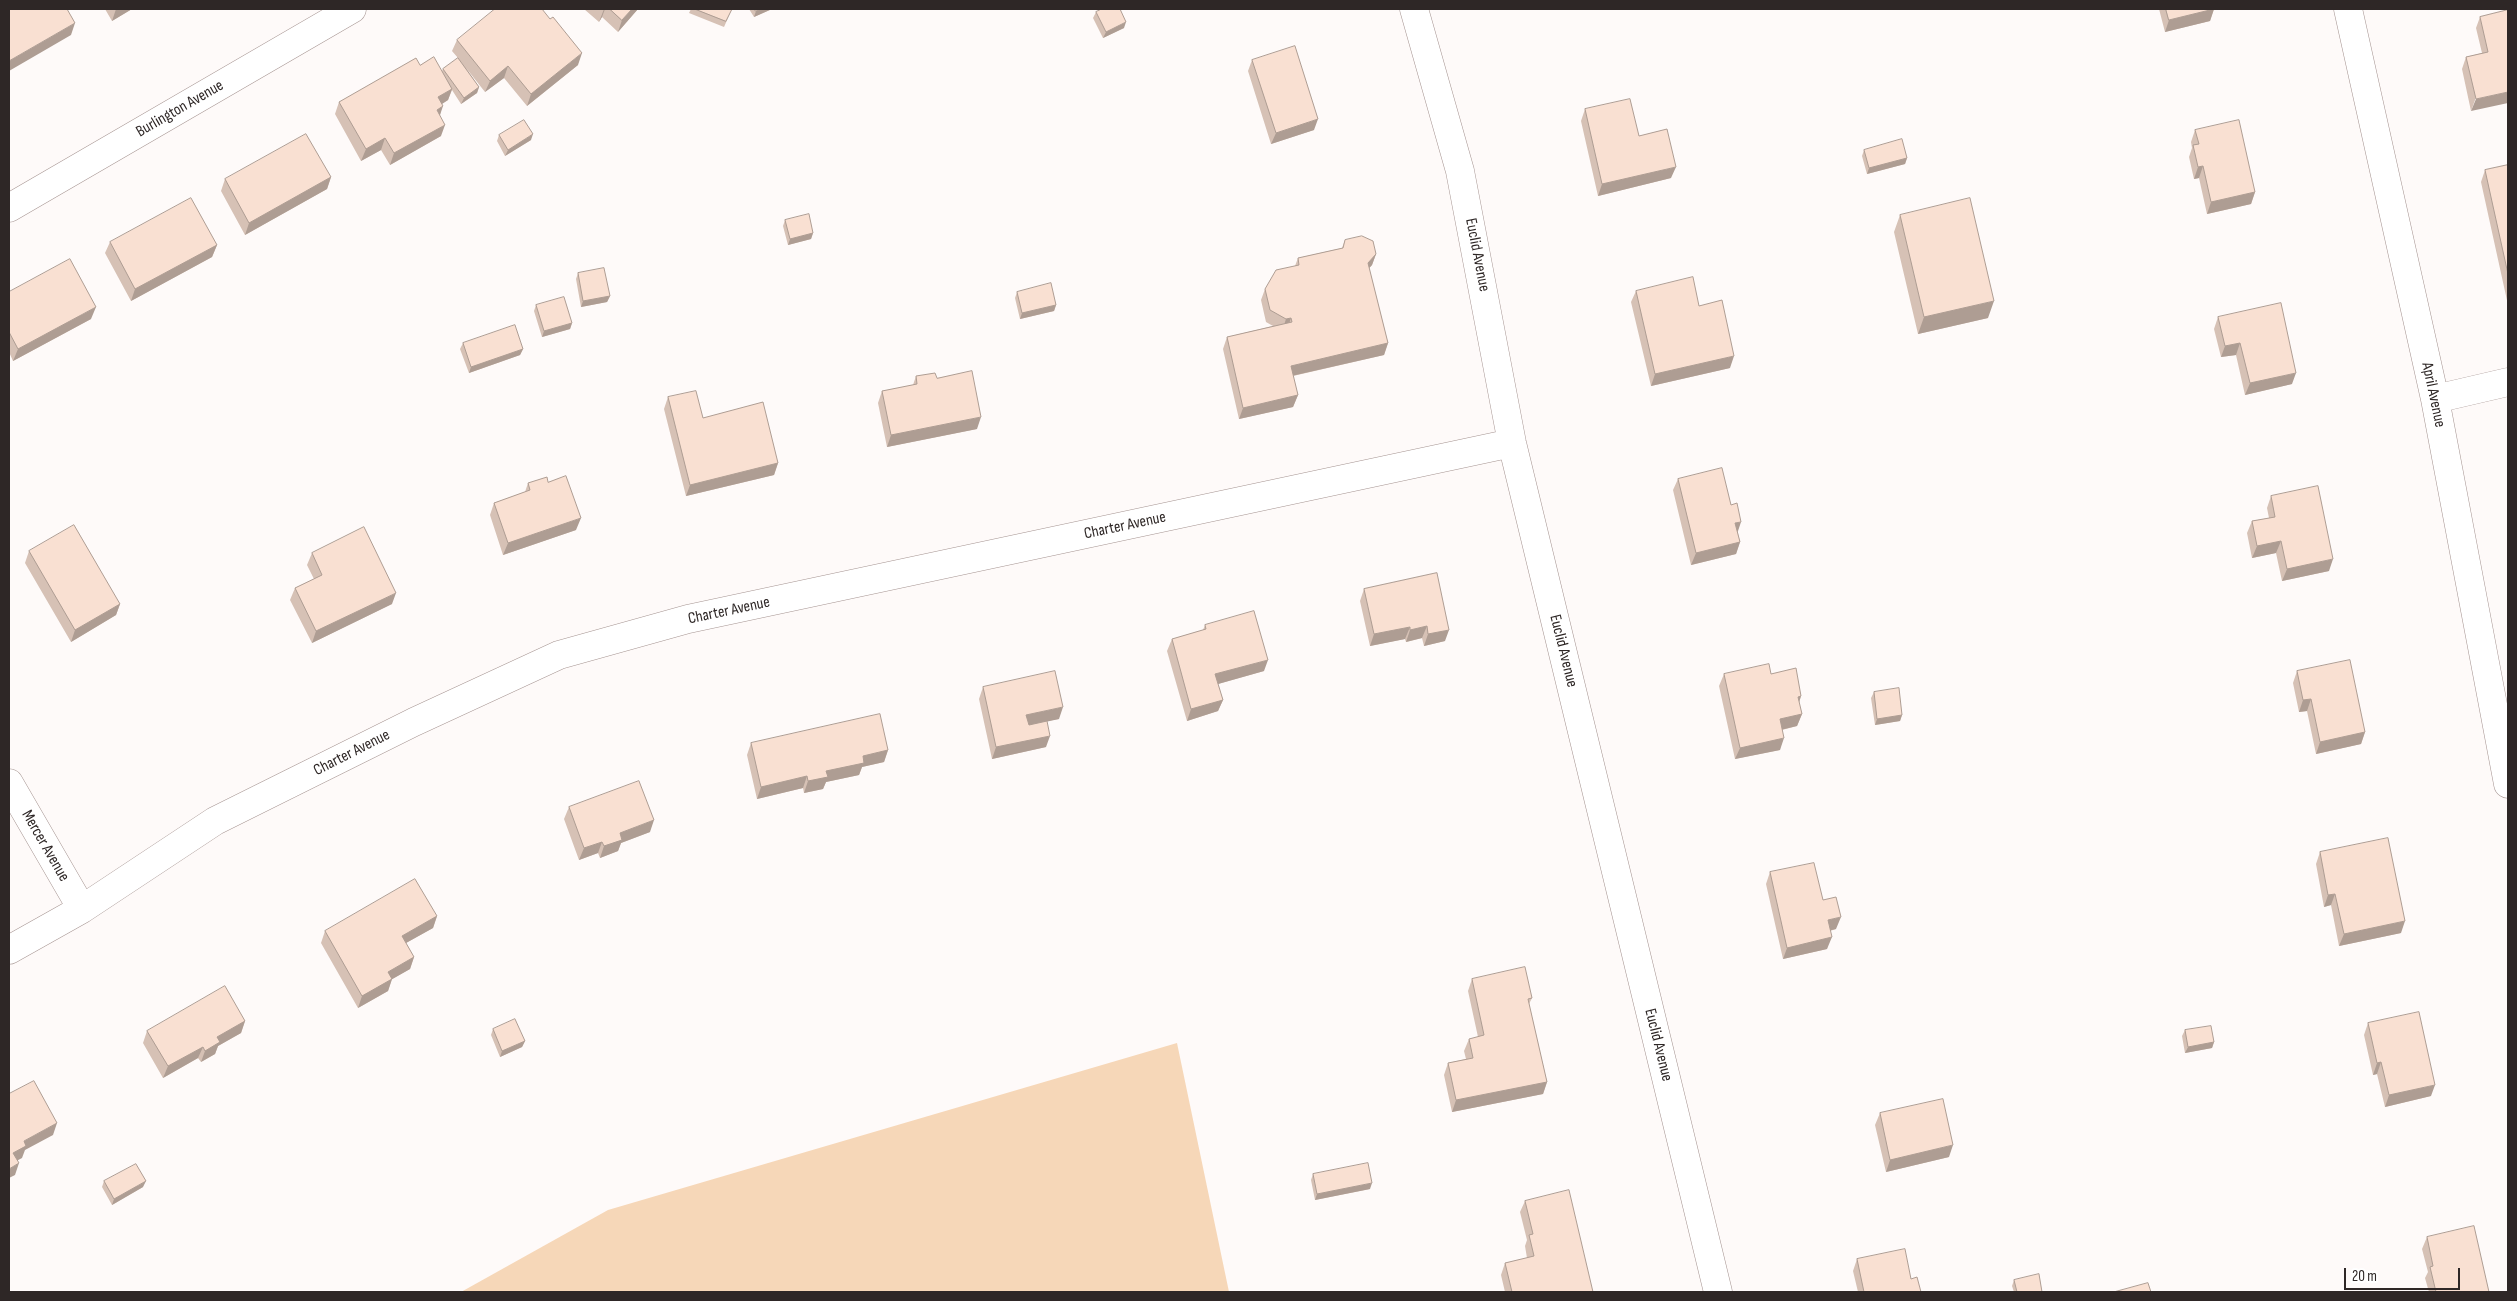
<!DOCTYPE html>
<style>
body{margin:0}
#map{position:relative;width:2517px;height:1301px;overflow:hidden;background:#fefaf9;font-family:"Sofia Sans Condensed",sans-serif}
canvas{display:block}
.frame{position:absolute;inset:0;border:10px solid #2e2726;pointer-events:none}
.scale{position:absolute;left:2344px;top:1268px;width:116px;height:22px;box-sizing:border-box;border:2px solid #2e2726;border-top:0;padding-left:6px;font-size:15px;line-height:18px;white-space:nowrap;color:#2e2726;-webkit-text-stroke:4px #fff;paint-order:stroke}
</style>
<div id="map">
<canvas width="2517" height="1301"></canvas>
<div class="frame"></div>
<div class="scale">20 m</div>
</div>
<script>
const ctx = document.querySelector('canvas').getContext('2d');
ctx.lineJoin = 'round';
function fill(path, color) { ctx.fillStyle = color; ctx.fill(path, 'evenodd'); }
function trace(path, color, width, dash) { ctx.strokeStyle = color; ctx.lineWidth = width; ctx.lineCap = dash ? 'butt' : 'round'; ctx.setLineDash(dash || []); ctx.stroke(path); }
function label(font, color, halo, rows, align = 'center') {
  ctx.font = font + ' "Sofia Sans Condensed",sans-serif'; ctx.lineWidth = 4; ctx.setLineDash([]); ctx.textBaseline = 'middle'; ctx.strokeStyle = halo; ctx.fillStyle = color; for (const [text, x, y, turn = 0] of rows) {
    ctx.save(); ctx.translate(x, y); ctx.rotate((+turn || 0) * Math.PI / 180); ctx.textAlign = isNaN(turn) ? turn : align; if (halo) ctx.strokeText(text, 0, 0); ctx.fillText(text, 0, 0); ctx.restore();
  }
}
fill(new Path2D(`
 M1177,1043L1229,1292H461L608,1210Z`), '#f6d7b8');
const minor = new Path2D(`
 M1414,9L1460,171L1512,443L1718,1292
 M2348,9L2435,399L2508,784
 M9,208L352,9
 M2435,399L2508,382
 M9,783L82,909
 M9,950L82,909L215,821L414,722L559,655L688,619L1512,443`);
trace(minor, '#a69592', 29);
trace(minor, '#fff', 28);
fill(new Path2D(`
 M105,9H132L112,21Z
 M584,9H638L618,32L602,17L599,22Z
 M691,9H732L724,27L689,13Z
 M749,9H772L754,17Z
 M2159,9H2214L2210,21L2165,32Z
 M2508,10L2471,111L2462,69L2466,57L2482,53L2476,28L2480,17Z
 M1096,12L1124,28L1103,38L1093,18Z
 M457,40L578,65L527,106L504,78L485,92L466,68L479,87L477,93L461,104L452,90L448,100L442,104L440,115L441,136L390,165L381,150L361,161L335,114L339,102L420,65L442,71L443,69L458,58L452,51Z
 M1252,60L1314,130L1271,144L1248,71Z
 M1585,109L1639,136L1671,178L1598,196L1581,121Z
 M2195,130L2255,192L2251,204L2207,214L2199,178L2194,179L2189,157L2192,148L2191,142Z
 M499,135L531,140L505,156L497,141Z
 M1864,150L1907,158L1905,164L1867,174L1862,156Z
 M2508,165V305L2481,182L2485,170Z
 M331,177L327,189L245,235L221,191L225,179Z
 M1900,215L1988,318L1918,334L1894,232Z
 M785,220L813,233L811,239L788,245L783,226Z
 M1345,240L1376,254L1372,265L1369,268L1388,343L1384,355L1293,376L1298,395L1293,407L1239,419L1223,349L1227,337L1273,326L1266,322L1261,300L1265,289L1295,266L1298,258L1342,248Z
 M110,242L217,245L212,257L131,301L105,253Z
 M578,273L610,296L607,302L581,307L576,279Z
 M1636,291L1699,306L1730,368L1651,386L1631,302Z
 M9,292L91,319L13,361L9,352Z
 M1017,292L1056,305L1054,311L1020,319L1015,298Z
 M536,305L572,323L570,329L542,337L534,311Z
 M2218,317L2292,384L2245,395L2236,355L2221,357L2214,329Z
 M463,343L523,349L520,355L469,373L460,349Z
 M916,376L937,378L977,429L887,447L878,403L882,391L913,385Z
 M668,397L778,463L774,475L686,496L664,409Z
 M1678,479L1731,505L1740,542L1736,554L1691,565L1673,490Z
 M548,482L576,530L503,555L490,515L494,503L525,492L528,483Z
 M2271,496L2329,571L2282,581L2276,553L2252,558L2247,533L2252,521L2269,518L2267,508Z
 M29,551L120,604L116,615L71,642L25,563Z
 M312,553L392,604L312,643L290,600L295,588L314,579L307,565Z
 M1437,573L1445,641L1424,646L1422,638L1406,642L1405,639L1370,646L1360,601L1364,589Z
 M1205,625L1264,671L1218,684L1223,700L1218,711L1187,721L1167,651L1172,639L1203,630Z
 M2297,671L2365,732L2361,744L2316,754L2307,711L2299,712L2293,683Z
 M1724,674H1771L1801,696L1799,703L1802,714L1797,726L1782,730L1780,750L1735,759L1719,686Z
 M983,687L1059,719L1047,721L1046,747L992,759L979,699Z
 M1874,692L1902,715L1900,721L1875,725L1871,698Z
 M751,743L888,750L884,762L862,767L859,775L826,782L823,789L804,793L803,788L757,799L747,755Z
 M569,807L650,832L621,843L618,851L600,858L598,853L579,860L564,819Z
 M2320,852L2401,933L2339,946L2331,905L2324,907L2316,864Z
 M1770,872L1823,900L1836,929L1830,931L1827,949L1783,959L1766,884Z
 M437,916L433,928L406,943L414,957L410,969L392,979L388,991L358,1008L321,943L325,931Z
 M1472,979L1532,998L1529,1004L1547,1082L1543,1094L1452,1112L1444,1075L1448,1063L1466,1059L1464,1051L1469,1039L1478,1037L1468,991Z
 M245,1021L241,1033L218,1046L215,1054L201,1062L198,1058L163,1078L143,1043L147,1031Z
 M2368,1023L2431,1096L2385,1107L2377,1074L2373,1075L2364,1035Z
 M493,1029L525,1041L522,1047L500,1057L491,1035Z
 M2185,1030L2214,1042L2212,1048L2185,1053L2182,1036Z
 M1880,1113L1949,1157L1886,1172L1875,1125Z
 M1313,1174L1370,1189L1315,1200L1311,1180Z
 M104,1181L143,1187L112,1205L102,1187Z
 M1525,1201L1593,1292H1505L1501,1275L1505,1263L1527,1258L1525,1246L1527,1240L1520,1212Z
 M2427,1237L2489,1292H2429L2425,1278L2428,1272L2422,1249Z
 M1857,1259L1911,1279L1921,1292H1858L1853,1271Z
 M2014,1280L2042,1292H2014L2012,1286Z`), '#d6c1b5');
fill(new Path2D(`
 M116,9H132L112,21Z
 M604,9H605L602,17L599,22Z
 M632,9H638L618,32L622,20Z
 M761,9H772L754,17L756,11Z
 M2214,9L2210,21L2165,32L2169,20Z
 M1126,22L1124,28L1103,38L1106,32Z
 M75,23L71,35L9,71V61Z
 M582,53L578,65L527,106L531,94Z
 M508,66L504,78L485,92L490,81Z
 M479,87L477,93L461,104L464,98Z
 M452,89L448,100L434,109L438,97Z
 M2508,92V103L2471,111L2476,99Z
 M443,106L439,118L437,110Z
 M1318,119L1314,130L1271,144L1276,133Z
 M445,125L441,136L390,165L394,153Z
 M533,134L531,140L505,156L508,150Z
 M385,138L381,150L361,161L366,149Z
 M1907,158L1905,164L1867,174L1869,168Z
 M2203,166L2199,178L2194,179L2198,167Z
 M1676,167L1671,178L1598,196L1602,184Z
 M331,177L327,189L245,235L249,223Z
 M2255,192L2251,204L2207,214L2211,202Z
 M813,233L811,239L788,245L790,239Z
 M217,245L212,257L131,301L135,289Z
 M1376,254L1372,265L1363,275L1368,263Z
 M610,296L607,302L581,307L583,301Z
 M1994,301L1988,318L1918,334L1924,317Z
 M1056,305L1054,311L1020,319L1022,313Z
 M96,307L91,319L13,361L18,349Z
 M1291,318L1287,330L1282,331L1286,319Z
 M572,323L570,329L542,337L544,331Z
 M1388,343L1384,355L1287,377L1291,366Z
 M2240,343L2236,355L2221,357L2225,346Z
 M523,349L520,355L469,373L471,367Z
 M1734,356L1730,368L1651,386L1655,374Z
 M2296,373L2292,384L2245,395L2250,383Z
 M1298,395L1293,407L1239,419L1243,408Z
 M981,417L977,429L887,447L891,435Z
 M778,463L774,475L686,496L690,485Z
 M581,518L576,530L503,555L508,543Z
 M1741,522L1737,534L1735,523Z
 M2281,541L2276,553L2252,558L2257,546Z
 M1740,542L1736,554L1691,565L1696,553Z
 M2333,559L2329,571L2282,581L2287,569Z
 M396,593L392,604L312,643L316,631Z
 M120,604L116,615L71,642L75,630Z
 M1427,626L1422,638L1406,642L1410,630Z
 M1410,627L1405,639L1370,646L1374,634Z
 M1449,630L1445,641L1424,646L1428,634Z
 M1268,660L1264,671L1211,686L1215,674Z
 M1801,696L1797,708L1798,697Z
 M2311,699L2307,711L2299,712L2303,700Z
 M1223,700L1218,711L1187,721L1191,709Z
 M1063,707L1059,719L1022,727L1026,715Z
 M1802,714L1797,726L1776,731L1780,719Z
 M1902,715L1900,721L1875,725L1877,719Z
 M2365,732L2361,744L2316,754L2320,742Z
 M1050,736L1046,747L992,759L996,747Z
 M1784,738L1780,750L1735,759L1740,748Z
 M888,750L884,762L862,767L859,775L826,782L823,789L804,793L808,781L826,771L863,756Z
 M807,776L803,788L757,799L761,787Z
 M654,820L650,832L621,843L618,851L600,858L604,846L620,833Z
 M602,842L598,853L579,860L584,848Z
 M2335,894L2331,905L2324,907L2328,895Z
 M437,916L433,928L397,948L402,936Z
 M1841,917L1836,929L1823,932L1828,920Z
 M2405,921L2401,933L2339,946L2344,934Z
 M1832,937L1827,949L1783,959L1787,948Z
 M414,957L410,969L389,981L392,979L388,991L358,1008L362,996L388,972Z
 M245,1021L241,1033L218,1046L215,1054L201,1062L205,1051L217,1037Z
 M525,1041L522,1047L500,1057L502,1051Z
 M2214,1042L2212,1048L2185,1053L2188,1047Z
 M203,1047L198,1058L163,1078L168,1066Z
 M2381,1062L2377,1074L2373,1075L2377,1063Z
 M1547,1082L1543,1094L1452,1112L1456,1100Z
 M2435,1085L2431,1096L2385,1107L2389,1095Z
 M57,1123L53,1135L25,1150L22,1158L9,1165L13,1153L24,1141Z
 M1953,1145L1949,1157L1886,1172L1890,1160Z
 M19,1163L15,1175L9,1178V1169Z
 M146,1181L143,1187L112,1205L114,1199Z
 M1372,1183L1370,1189L1315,1200L1317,1194Z`), '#ae9d93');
const building = new Path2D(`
 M9,9H67L75,23L9,61Z
 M495,9H542L550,19L553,17L582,53L531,94L508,66L490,81L457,40Z
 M610,9H632L622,20Z
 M695,9H732L726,21Z
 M754,9H761L756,11Z
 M1102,9H1120L1126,22L1106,32L1096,12Z
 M2166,9H2214L2169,20Z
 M2508,10V92L2476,99L2466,57L2488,52L2480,17Z
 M1295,46L1318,119L1276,133L1252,60Z
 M434,57L452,89L438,97L443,106L437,110L445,125L394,153L385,138L366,149L339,102L416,58L420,65Z
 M458,58L479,87L464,98L443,69Z
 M1630,99L1639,136L1667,129L1676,167L1602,184L1585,109Z
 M524,120L533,134L508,150L499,135Z
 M2239,120L2255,192L2211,202L2203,166L2198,167L2193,145L2199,144L2195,130Z
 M306,134L331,177L249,223L225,179Z
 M1902,139L1907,158L1869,168L1864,150Z
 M2508,165V274L2485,170Z
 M191,198L217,245L135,289L110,242Z
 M1970,198L1994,301L1924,317L1900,215Z
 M809,214L813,233L790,239L785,220Z
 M1362,236L1373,241L1376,254L1368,263L1388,343L1291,366L1298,395L1243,408L1227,337L1292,322L1291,318L1286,319L1270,310L1265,289L1276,270L1299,265L1298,258L1343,248L1345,240Z
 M70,259L96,307L18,349L9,332V292Z
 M604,268L610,296L583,301L578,273Z
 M1693,277L1699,306L1722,300L1734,356L1655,374L1636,291Z
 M1051,283L1056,305L1022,313L1017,292Z
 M564,297L572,323L544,331L536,305Z
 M2281,303L2296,373L2250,383L2240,343L2225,346L2218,317Z
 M515,325L523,349L471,367L463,343Z
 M972,371L981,417L891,435L882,391L917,384L916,376L935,373L937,378Z
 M696,391L703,418L763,402L778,463L690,485L668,397Z
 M1722,468L1731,505L1737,503L1741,522L1735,523L1740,542L1696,553L1678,479Z
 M566,476L581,518L508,543L494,503L530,490L528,483L547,477L548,482Z
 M2318,486L2333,559L2287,569L2281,541L2257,546L2252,521L2275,517L2271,496Z
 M74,525L120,604L75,630L29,551Z
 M364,527L396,593L316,631L295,588L322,575L312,553Z
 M1437,573L1449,630L1428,634L1427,626L1410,630V627L1374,634L1364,589Z
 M1254,611L1268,660L1215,674L1223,700L1191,709L1172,639L1206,629L1205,625Z
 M2350,660L2365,732L2320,742L2311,699L2303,700L2297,671Z
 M1769,664L1771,674L1796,668L1801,696L1798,697L1802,714L1780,719L1784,738L1740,748L1724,674Z
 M1055,671L1063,707L1026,715L1029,725L1047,721L1050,736L996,747L983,687Z
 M1899,688L1902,715L1877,719L1874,692Z
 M880,714L888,750L863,756L864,763L826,771L828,777L808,781L807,776L761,787L751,743Z
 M639,781L654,820L620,833L622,840L604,846L602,842L584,848L569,807Z
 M2388,838L2405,921L2344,934L2335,894L2328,895L2320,852Z
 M1814,863L1823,900L1836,897L1841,917L1828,920L1832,937L1787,948L1770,872Z
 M415,879L437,916L402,936L414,957L388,972L392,979L362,996L325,931Z
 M1525,967L1532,998L1528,999L1547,1082L1456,1100L1448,1063L1473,1058L1469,1039L1484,1035L1472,979Z
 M225,986L245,1021L217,1037L220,1042L205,1051L203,1047L168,1066L147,1031Z
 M2419,1012L2435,1085L2389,1095L2381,1062L2377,1063L2368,1023Z
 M515,1019L525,1041L502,1051L493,1029Z
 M2211,1026L2214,1042L2188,1047L2185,1030Z
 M34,1081L57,1123L24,1141L26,1146L13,1153L19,1163L9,1169V1094Z
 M1943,1099L1953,1145L1890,1160L1880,1113Z
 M1368,1163L1372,1183L1317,1194L1313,1174Z
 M136,1164L146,1181L114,1199L104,1181Z
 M1569,1190L1593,1292H1512L1505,1263L1534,1256L1529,1235L1533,1234L1525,1201Z
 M2474,1226L2489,1292H2436L2430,1267L2433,1266L2427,1237Z
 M1905,1249L1911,1279L1917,1277L1921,1292H1864L1857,1259Z
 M2039,1274L2042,1292H2017L2014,1280Z
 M2148,1283L2151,1292H2114Z`);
fill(building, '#f9e0d2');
trace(building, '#ae9d93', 1);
label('16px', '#2e2726', '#fff', [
 ["Burlington Avenue",180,109,-30],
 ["Euclid Avenue",1477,255,79],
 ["April Avenue",2433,395,78],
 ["Charter Avenue",1125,526,-12],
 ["Charter Avenue",729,611,-12],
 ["Euclid Avenue",1563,651,76],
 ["Charter Avenue",352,753,-27],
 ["Mercer Avenue",45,846,60],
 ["Euclid Avenue",1658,1045,76]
]);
</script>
